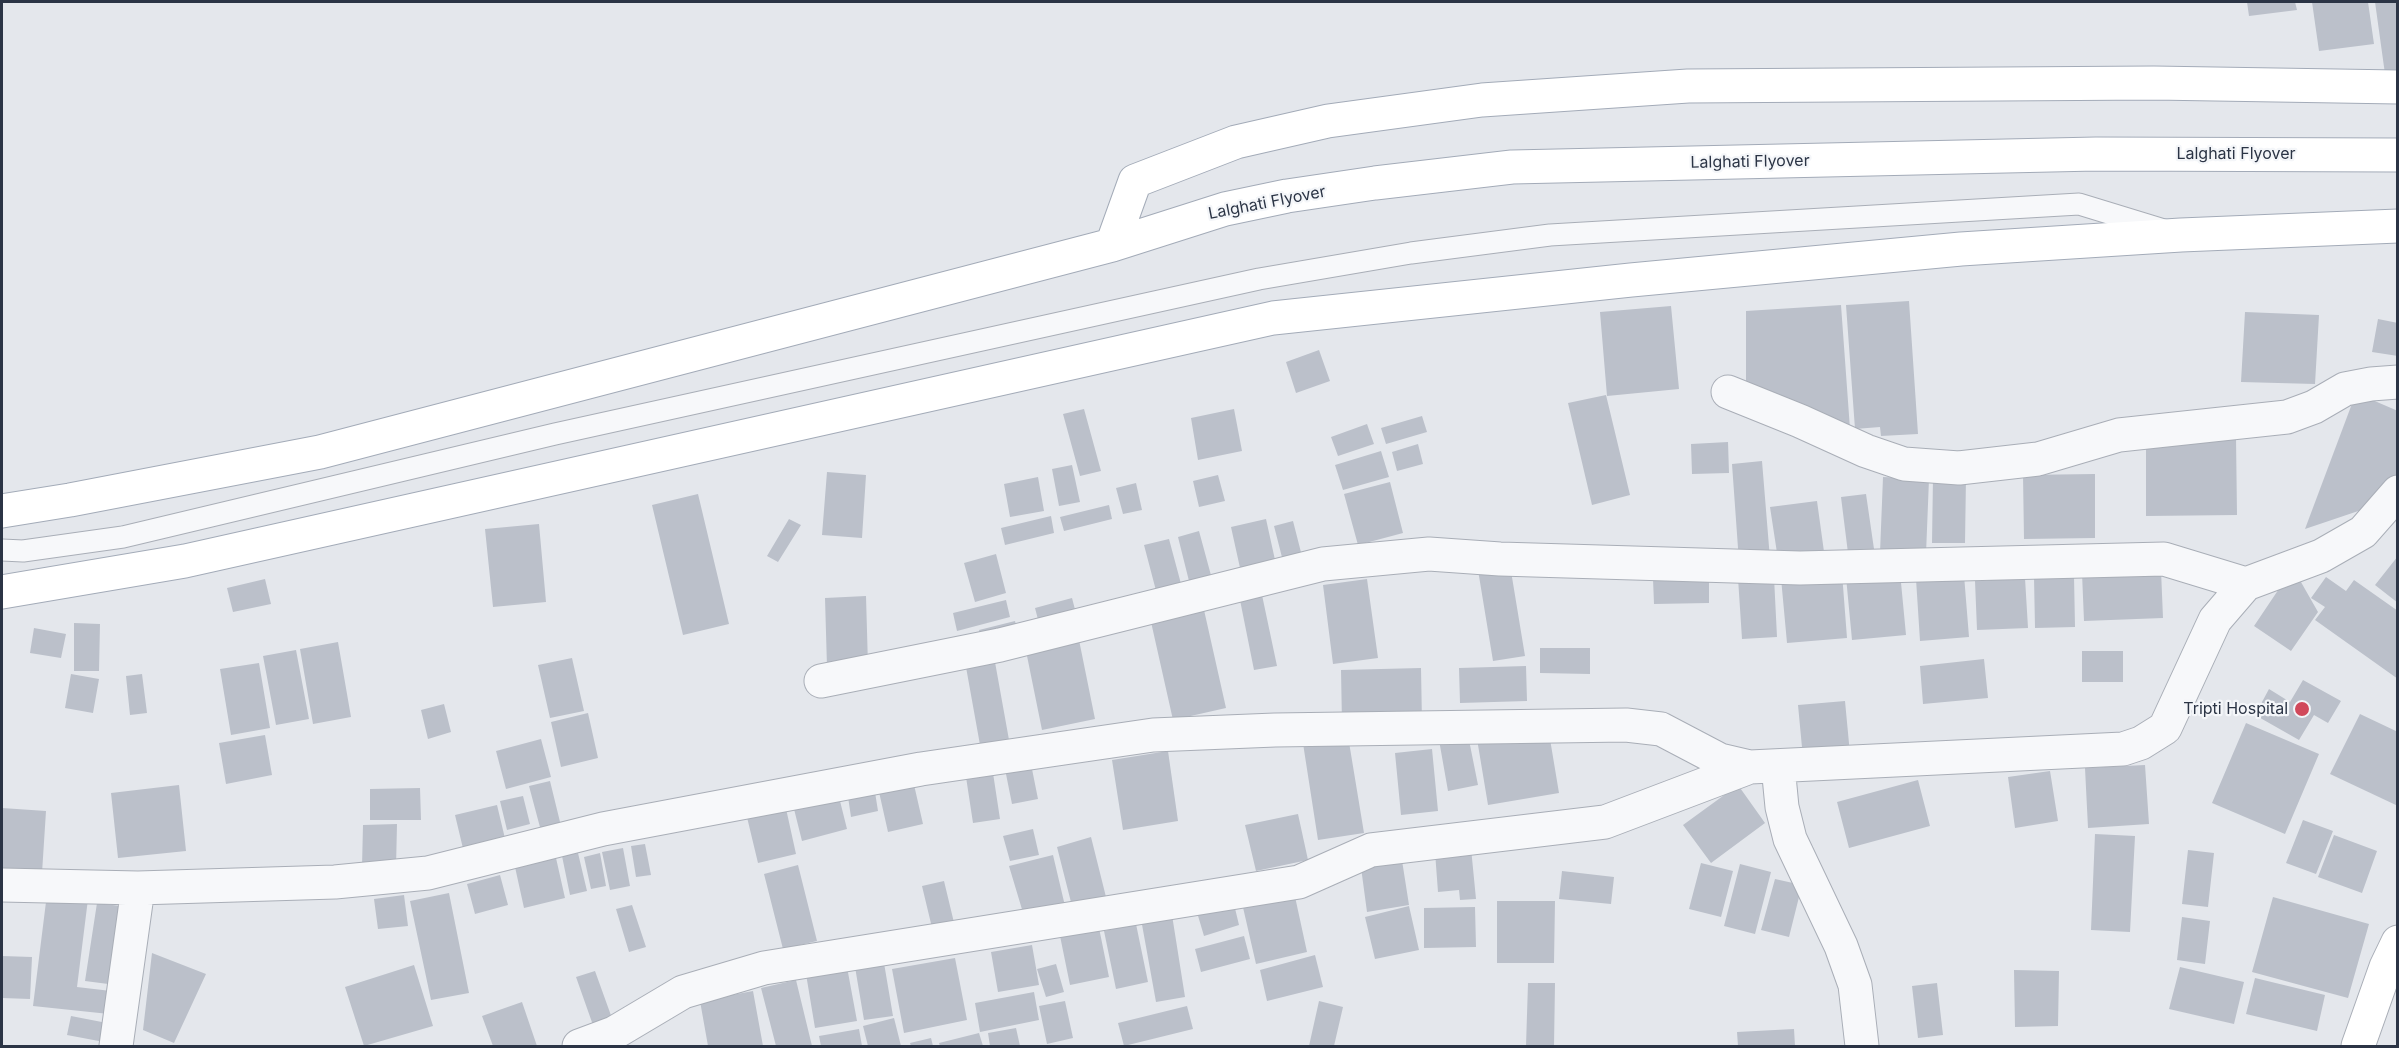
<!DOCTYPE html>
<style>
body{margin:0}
#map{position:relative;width:2399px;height:1048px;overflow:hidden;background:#e4e7ec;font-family:Inter,sans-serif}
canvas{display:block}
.frame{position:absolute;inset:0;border:3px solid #2b3445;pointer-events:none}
</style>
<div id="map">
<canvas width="2399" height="1048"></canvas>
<div class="frame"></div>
</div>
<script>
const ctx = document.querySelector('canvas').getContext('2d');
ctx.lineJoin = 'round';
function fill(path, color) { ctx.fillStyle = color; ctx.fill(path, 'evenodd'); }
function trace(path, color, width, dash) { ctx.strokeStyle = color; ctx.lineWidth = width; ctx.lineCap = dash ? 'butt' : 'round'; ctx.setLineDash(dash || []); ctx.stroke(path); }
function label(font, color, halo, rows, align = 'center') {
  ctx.font = font + ' Inter,sans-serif'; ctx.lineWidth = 4.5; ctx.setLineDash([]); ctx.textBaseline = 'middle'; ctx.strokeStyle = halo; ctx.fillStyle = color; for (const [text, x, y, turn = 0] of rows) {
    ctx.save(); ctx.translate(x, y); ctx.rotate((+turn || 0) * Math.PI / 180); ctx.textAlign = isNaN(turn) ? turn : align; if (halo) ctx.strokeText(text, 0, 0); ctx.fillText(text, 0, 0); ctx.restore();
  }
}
fill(new Path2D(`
 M2247,2H2295L2297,10L2249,16Z
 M2312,2H2368L2374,44L2319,51Z
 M2375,2H2398V73L2385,74Z
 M1909,301L1918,434L1881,436L1880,427L1855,429L1846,305Z
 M1841,305L1850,429L1746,385V311Z
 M1671,306L1679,389L1607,396L1600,312Z
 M2245,312L2319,315L2315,384L2241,382Z
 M2378,319L2398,323V356L2372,352Z
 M1319,350L1330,381L1296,393L1286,362Z
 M2356,393L2398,411V474L2382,503L2305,529Z
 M1606,395L1630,495L1592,505L1568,403Z
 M1084,409L1101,471L1080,476L1063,414Z
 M1234,409L1242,451L1198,460L1191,418Z
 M1422,416L1427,432L1386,444L1381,428Z
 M1367,424L1374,444L1338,456L1331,437Z
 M2236,437L2237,515L2146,516V438Z
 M1728,442L1729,473L1692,474L1691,444Z
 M1418,444L1423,464L1397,471L1392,452Z
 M1381,451L1389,477L1343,490L1335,465Z
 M1762,461L1770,559L1739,562L1732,464Z
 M1072,465L1080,502L1059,506L1052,469Z
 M827,472L866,475L862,538L822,535Z
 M2095,474V538L2024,539L2023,475Z
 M1218,475L1225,501L1199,507L1193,481Z
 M1038,477L1044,511L1010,517L1004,484Z
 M1883,477L1929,479L1926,554L1880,553Z
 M1933,477H1966L1965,543H1932Z
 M1390,482L1403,533L1358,545L1344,494Z
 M1136,483L1142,510L1123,514L1116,488Z
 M698,494L729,624L683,635L652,505Z
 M1866,494L1874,549L1848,553L1841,497Z
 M1817,501L1825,559L1779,566L1770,507Z
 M1109,505L1112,519L1064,531L1060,517Z
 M1051,516L1054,533L1005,545L1001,528Z
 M789,519L801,525L778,562L767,556Z
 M1266,519L1277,569L1242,577L1231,527Z
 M1293,521L1304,564L1285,569L1274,526Z
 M539,524L546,602L493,607L485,529Z
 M1199,531L1212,579L1190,585L1178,537Z
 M1169,539L1184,595L1159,602L1144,545Z
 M996,554L1006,593L975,602L964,563Z
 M2398,556V603L2375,585Z
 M1510,565L1525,656L1493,661L1478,570Z
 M2293,568L2318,612L2291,651L2254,626Z
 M2161,570L2163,618L2084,621L2082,573Z
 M1900,572L1906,635L1852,640L1846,577Z
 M1842,573L1847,638L1787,643L1781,578Z
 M1964,575L1969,637L1920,641L1916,579Z
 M2074,576L2075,627L2035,628L2034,577Z
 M1774,577L1777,637L1742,639L1738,578Z
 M2326,577L2346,591L2354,580L2398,611V679L2315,620L2325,607L2311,598Z
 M1709,578V603L1654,604L1653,579Z
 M2025,578L2028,628L1977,630L1975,581Z
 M265,579L271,604L233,612L227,588Z
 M1367,579L1378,658L1333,664L1323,585Z
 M1262,595L1277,666L1254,670L1240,600Z
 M866,596L868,666L827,667L825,598Z
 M1072,598L1078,621L1041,631L1035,608Z
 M1006,600L1010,617L957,631L953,613Z
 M1202,601L1226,708L1173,720L1149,613Z
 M1015,621L1019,636L983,645L979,630Z
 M74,623L100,624L99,671H74Z
 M34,628L66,634L61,658L30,653Z
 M1078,635L1095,719L1042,730L1025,646Z
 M338,642L351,717L313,724L300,649Z
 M1540,648H1590V674L1540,673Z
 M296,650L309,719L276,725L263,656Z
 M993,651L1011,751L982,756L964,656Z
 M2082,651H2123V682H2082Z
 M572,658L584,711L550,718L538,665Z
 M1984,659L1988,698L1923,704L1920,666Z
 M259,663L270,728L231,735L220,669Z
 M1526,666L1527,701L1460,703L1459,668Z
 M1421,668L1422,723L1342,724L1341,670Z
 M71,674L99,679L93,713L65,708Z
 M142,674L147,713L130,715L126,676Z
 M2303,680L2341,701L2328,723L2314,715L2299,740L2255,715L2269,689L2290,702Z
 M1845,701L1850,754L1803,758L1798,705Z
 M444,704L451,732L428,739L421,710Z
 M588,713L598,758L561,767L551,722Z
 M2360,714L2398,732V806L2330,774Z
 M2246,723L2319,754L2285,834L2212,803Z
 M1548,727L1559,793L1488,805L1477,739Z
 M1347,730L1364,833L1318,840L1302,737Z
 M265,735L272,775L226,784L219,743Z
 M1468,735L1478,785L1448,791L1439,740Z
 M541,739L551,777L506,789L496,751Z
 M1432,749L1438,811L1401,815L1395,753Z
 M1168,751L1178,821L1123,830L1112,760Z
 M1031,764L1038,799L1012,804L1005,769Z
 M2145,765L2149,824L2088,828L2085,768Z
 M2050,771L2058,821L2015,828L2008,777Z
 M993,773L1000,819L973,823L966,777Z
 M912,776L923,824L888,832L877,783Z
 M1918,780L1930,826L1849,848L1837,802Z
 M550,781L561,826L541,831L529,786Z
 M179,785L186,851L118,858L111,793Z
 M1738,785L1765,823L1711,863L1683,825Z
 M874,786L878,811L851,817L847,790Z
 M420,788L421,820H370V789Z
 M837,789L847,829L802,841L792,801Z
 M523,796L530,824L507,830L500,801Z
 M785,804L796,854L758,863L746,813Z
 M497,805L508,851L466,861L455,815Z
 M2,808L46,811L42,873L2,871Z
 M1298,814L1308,860L1256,871L1245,825Z
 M2303,820L2333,831L2316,874L2286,863Z
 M397,824L396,868L362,867L363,825Z
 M1033,829L1039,855L1010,861L1003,836Z
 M2095,834L2135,836L2130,932L2091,930Z
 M2334,835L2377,851L2362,893L2318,877Z
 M1091,837L1108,905L1074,914L1057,847Z
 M645,844L651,875L636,877L631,846Z
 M623,848L630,886L610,890L602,852Z
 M1471,848L1476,899L1460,900L1459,890L1438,892L1435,852Z
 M2188,850L2214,853L2208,907L2182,904Z
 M578,853L587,891L570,895L562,856Z
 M600,853L606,886L591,889L584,857Z
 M1401,854L1409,905L1367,912L1360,860Z
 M1053,855L1065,906L1024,916L1009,866Z
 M556,858L565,898L524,908L515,867Z
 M1701,863L1733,871L1721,917L1689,909Z
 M1740,864L1771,872L1755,934L1724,926Z
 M798,865L817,941L783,949L764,874Z
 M1562,871L1614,877L1611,904L1559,899Z
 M500,875L508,905L475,914L467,884Z
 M1775,879L1802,885L1789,937L1761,930Z
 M944,881L956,931L934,936L922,886Z
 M1294,892L1307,952L1256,964L1242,903Z
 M449,893L469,993L431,1000L410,901Z
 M47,894L88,899L77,987L111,991L109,1014L33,1006Z
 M404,895L408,926L378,929L374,899Z
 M2273,897L2369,924L2348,998L2252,972Z
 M1233,900L1239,925L1204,936L1196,909Z
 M1497,901H1555L1554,963H1497Z
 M97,903L128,907L116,985L85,981Z
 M632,905L646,947L629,952L616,909Z
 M1409,906L1419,950L1375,959L1365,917Z
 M1475,907L1476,947L1424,948V908Z
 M1172,915L1185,997L1156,1002L1141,919Z
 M2182,917L2210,921L2205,964L2177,960Z
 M1098,923L1109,977L1070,985L1059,931Z
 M1136,924L1148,982L1116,989L1104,931Z
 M1244,936L1250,959L1201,972L1195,949Z
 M1032,945L1039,985L998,992L991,952Z
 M152,953L206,974L174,1043L143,1030Z
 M1315,955L1323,987L1267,1001L1260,970Z
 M2,956L32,957L30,999L2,998Z
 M955,958L967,1020L904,1033L892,969Z
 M884,963L893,1016L864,1020L855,967Z
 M1056,964L1064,992L1046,997L1037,969Z
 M414,965L433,1026L364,1046L345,987Z
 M847,967L857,1021L815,1028L806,974Z
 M2180,967L2244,982L2234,1024L2169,1009Z
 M2014,970L2059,971L2058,1026L2015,1027Z
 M595,971L613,1021L594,1028L576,977Z
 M2255,978L2325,995L2317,1031L2246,1014Z
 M796,980L812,1046H776L761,988Z
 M1528,983H1555L1554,1046H1526Z
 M1937,983L1943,1035L1918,1038L1912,986Z
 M753,991L763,1046H708L700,1001Z
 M1034,992L1039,1020L980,1032L975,1003Z
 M1065,1001L1073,1038L1047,1044L1039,1006Z
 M1319,1001L1343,1007L1334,1046H1309Z
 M522,1002L537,1046H493L482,1016Z
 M1187,1006L1193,1029L1124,1046L1118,1023Z
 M71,1016L107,1023L104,1042L67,1035Z
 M894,1018L901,1046H868L863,1026Z
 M1016,1028L1020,1046H990L988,1033Z
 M859,1029L862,1046H821L819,1036Z
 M1794,1029L1795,1046H1738L1737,1032Z
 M979,1033L983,1046H940L939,1043Z
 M931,1038L933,1046H911L910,1043Z`), '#bbc0ca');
const lane = new Path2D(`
 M2,550L23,551L123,537L555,434L1259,279L1411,253L1550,235L2079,204L2164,230`);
const street = new Path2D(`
 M1728,392L1800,421L1866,451L1904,464L1959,468L2038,459L2119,435L2287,417L2314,407L2345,389L2371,384L2398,382
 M821,681L1000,645L1323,564L1429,554L1500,559L1800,568L2164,559L2246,584
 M1778,766L1782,807L1790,839L1841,946L1855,985L1862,1046
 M2,885L138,888L335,882L428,873L603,829L921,769L1153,735L1275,730L1626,725L1661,729L1720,760L1750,767L2123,749L2141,743L2165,728L2215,620L2246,584L2321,556L2363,532L2398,492
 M116,1046L138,888
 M579,1046L614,1033L683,992L764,968L1299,882L1371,850L1605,822L1750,767`);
const secondary = new Path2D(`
 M2358,1046L2386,967L2398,942`);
const primary = new Path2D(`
 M1112,245L1135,181L1236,142L1328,121L1482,100L1688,86L2154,83L2398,87
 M2,511L70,500L320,452L1112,245L1225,209L1287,196L1375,183L1512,167L2096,154L2398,155
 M2,592L185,561L1273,318L1631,280L1961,249L2181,235L2398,226`);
trace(lane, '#a9aeb7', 23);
trace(street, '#a9aeb7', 35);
trace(secondary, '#a9aeb7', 35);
trace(primary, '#a3abb8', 35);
trace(lane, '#f7f8fa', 21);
trace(street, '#f7f8fa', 33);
trace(secondary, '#fff', 33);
trace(primary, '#fff', 33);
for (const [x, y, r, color] of [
 [2302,709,8,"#d1495b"]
]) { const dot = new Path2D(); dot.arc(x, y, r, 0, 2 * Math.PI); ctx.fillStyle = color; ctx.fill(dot); trace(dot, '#f4f6f9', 2); }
label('16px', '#2b3445', '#f4f6f9', [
 ["Lalghati Flyover",2236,154],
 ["Lalghati Flyover",1750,162,-1],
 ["Lalghati Flyover",1267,203,-11]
]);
label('16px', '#2b3445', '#f4f6f9', [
 ["Tripti Hospital",2288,709]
], 'right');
</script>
